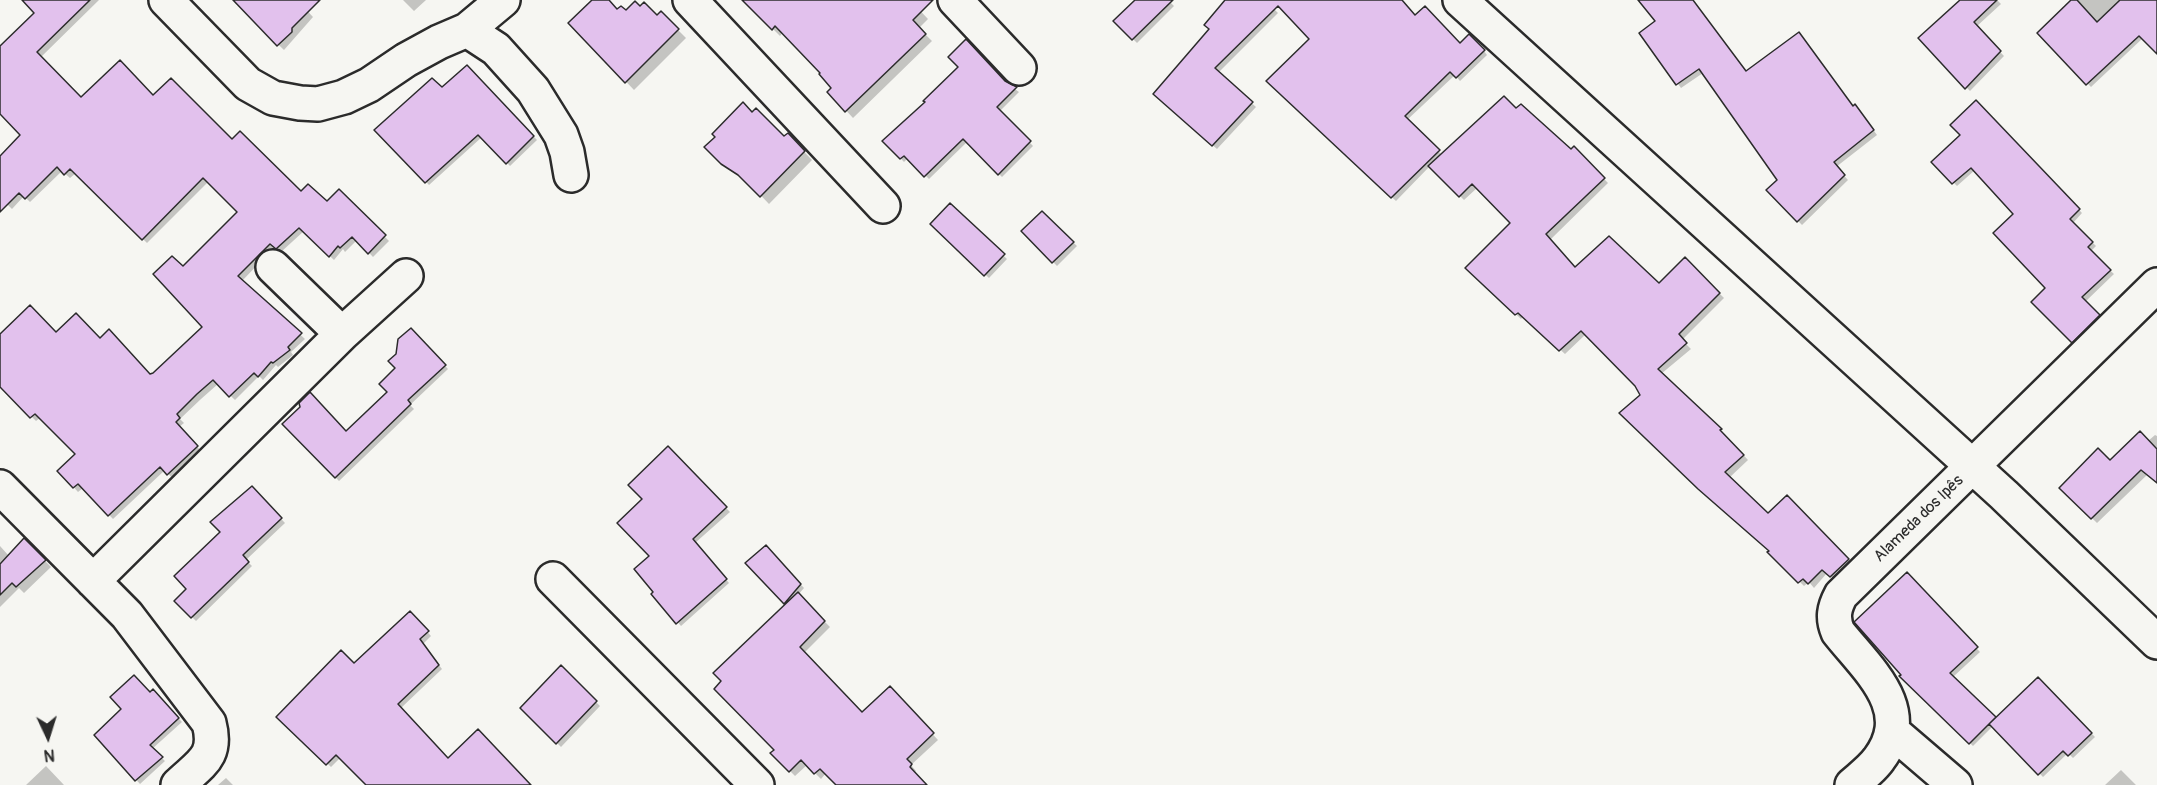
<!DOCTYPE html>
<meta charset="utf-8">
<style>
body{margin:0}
#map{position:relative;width:2157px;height:785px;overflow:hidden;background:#f6f6f2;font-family:Pangolin,sans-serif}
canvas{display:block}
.north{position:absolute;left:18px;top:707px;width:60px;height:60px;-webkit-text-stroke:4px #f6f6f2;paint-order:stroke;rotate:176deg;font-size:16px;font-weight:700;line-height:24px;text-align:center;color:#2b2b2b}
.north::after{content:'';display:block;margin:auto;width:21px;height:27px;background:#2b2b2b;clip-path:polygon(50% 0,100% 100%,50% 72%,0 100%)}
</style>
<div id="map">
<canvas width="2157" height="785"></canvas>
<div class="north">N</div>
</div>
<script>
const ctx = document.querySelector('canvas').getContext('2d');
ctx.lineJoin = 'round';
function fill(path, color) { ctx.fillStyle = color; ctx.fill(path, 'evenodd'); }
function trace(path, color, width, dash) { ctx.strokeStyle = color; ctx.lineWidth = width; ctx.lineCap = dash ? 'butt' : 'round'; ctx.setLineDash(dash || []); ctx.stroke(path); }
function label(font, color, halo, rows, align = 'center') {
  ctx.font = font + ' Pangolin,sans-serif'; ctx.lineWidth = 6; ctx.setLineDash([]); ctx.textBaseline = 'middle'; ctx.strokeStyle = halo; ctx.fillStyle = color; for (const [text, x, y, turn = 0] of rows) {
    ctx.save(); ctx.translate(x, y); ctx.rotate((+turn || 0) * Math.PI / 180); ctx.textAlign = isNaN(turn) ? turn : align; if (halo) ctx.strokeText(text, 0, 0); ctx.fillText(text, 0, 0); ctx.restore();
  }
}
fill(new Path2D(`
 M24,0H99L40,58L81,99L153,97L232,141L301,193L327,203L339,191L389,241L373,257L357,240L345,252L343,249L334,260L304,231L281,252L275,248L264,258L242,281L305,339L291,352L293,355L278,367L276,365L263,380L259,376L235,400L218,384L201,399L180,419L184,423L179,427L201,451L172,478L165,470L113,519L83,488L78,492L59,471L77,454L41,417L36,421L0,385V336L56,334L100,340L150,376L154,375L204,327L183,269L240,212L209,181L147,243L76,173L70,178L62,171L30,202L24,196L12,209L0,197V158L22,135L0,112V49L36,13Z
 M232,0H303L300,3L313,17L284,50Z
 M403,0H426L414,11Z
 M594,0H607L618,11L626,12L657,17L661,13L686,38L634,90L570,23Z
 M744,0H910L928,19L919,28L932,41L853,118L829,92L833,88L822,73L783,32L780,36Z
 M1137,0H1168L1174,6L1137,43L1115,21Z
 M1227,0H1265L1278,13L1218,73L1256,107L1217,149L1155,94L1211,29Z
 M1289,0H1390L1460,45L1469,36L1484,51L1487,55L1460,81L1455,75L1407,120L1442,155L1516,110L1571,151L1574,148L1608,183L1550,240L1576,269L1659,285L1685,259L1724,298L1682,340L1691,349L1661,374L1720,430L1748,460L1729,478L1768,515L1787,497L1853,564L1836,581L1827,573L1814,588L1809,582L1804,586L1769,552L1771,551L1636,385L1586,334L1565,354L1523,316L1521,319L1467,268L1512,224L1477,188L1464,200L1430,166L1396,201L1268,81L1311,39Z
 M1655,0H1693L1747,73L1853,107L1859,110L1877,135L1836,167L1848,180L1802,225L1768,190L1779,180L1703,73L1681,88L1641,33L1658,22Z
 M1963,0H1997L2001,4L1976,27L2004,56L1970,91L1920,39Z
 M2073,0H2157V52L2143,38L2091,87L2039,34Z
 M467,67L537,140L510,166L482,137L429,185L377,130L442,89Z
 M1005,82L1019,92L1000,111L1033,146L1002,177L967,142L929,179L908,158L904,162L884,141Z
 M1976,102L2082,213L2073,223L2096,246L2090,252L2114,274L2085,302L2102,319L2076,345L2033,302L2047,288L2015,214L1975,170L1957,186L1933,162L1962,135Z
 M788,135L812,160L769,204L748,182L731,171L707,147L785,138Z
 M950,205L1007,259L989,278L932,224Z
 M1042,213L1077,246L1057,266L1023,231Z
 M411,330L448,369L410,405L414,409L339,481L284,425L347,433L389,392L397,368V355Z
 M2155,435L2157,436V482L2148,474L2097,523L2061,488L2148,441Z
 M668,448L730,512L695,543L729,583L681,626L653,594L651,556L644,499Z
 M252,488L285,523L246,560L252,566L196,621L176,601L188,589L222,532Z
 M24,540L51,567L24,593L19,588L0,607V546L9,556Z
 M766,547L804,588L798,595L830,627L804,653L862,714L890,688L938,740L911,765L916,771L914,773L925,785H838L826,773L821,779L807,765L795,776L772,753L776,750L787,605L748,563Z
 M1907,574L1980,652L1953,677L1997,719L2038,679L2095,737L2073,758L2068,753L2043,777L1993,726L1973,746L1901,677L1903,675Z
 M410,613L431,636L423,644L442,669L401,708L448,760L530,785H372L340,758L331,767L278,717L354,665Z
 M561,668L600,706L561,747L522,708Z
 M153,691L182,722L152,749L165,761L140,784L96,736Z
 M46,766L64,785H26Z
 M2121,770L2136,785H2105Z
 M226,778L233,785H218Z`), '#0003');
const building = new Path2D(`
 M22,0H90L37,52L81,97L120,60L153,95L171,78L232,139L240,131L301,191L308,184L327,201L339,189L386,235L368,254L352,237L340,248L338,246L329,257L299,228L276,249L270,244L238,276L302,333L288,347L290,350L273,363L271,362L258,377L254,373L229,397L213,380L197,394L177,414L180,418L176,422L198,446L167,475L160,467L108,516L78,484L73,488L57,471L75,454L35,414L30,418L0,387V334L30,305L56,332L76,313L100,338L109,329L150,374L153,373L202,327L153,274L172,256L183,266L237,212L203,178L142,240L70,169L64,175L57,167L25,199L19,193L0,212V156L20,135L0,114V46L34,13Z
 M233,0H320L292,28V32L277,46Z
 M592,0H609L617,9L621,6L626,10L635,1L640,6L644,2L657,15L661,11L679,29L625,83L568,23Z
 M742,0H933L913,20L926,34L845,112L827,92L831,88L819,74L820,73L775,26L772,30Z
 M1135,0H1173L1132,40L1113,21Z
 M1225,0H1402L1415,15L1425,6L1460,43L1469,34L1485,50L1456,78L1450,72L1405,116L1440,150L1391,198L1266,81L1309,39L1278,6L1215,68L1253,102L1212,146L1153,94L1209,29L1204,25Z
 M1638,0H1693L1746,71L1799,32L1853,106L1855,104L1874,130L1834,162L1845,175L1797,222L1766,190L1777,180L1699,69L1676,85L1639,33L1655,21Z
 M1960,0H1997L1974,22L2001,51L1965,89L1918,38Z
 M2071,0H2077L2097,22L2120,0H2157V54L2139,36L2086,85L2037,33Z
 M966,39L1005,81L1017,87L997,107L1031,141L998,175L963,139L924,177L904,156L900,159L882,141L925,102L923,101L958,67L948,57Z
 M467,65L534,136L506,164L478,135L425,183L374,130L432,78L442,87Z
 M1504,96L1516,108L1521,104L1571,149L1574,146L1605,178L1546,234L1575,267L1609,236L1659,283L1685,257L1720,293L1679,334L1687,343L1658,369L1722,429L1720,430L1744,455L1725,472L1768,513L1787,495L1849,559L1830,577L1822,570L1808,584L1803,579L1798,583L1767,552L1769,551L1698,489L1619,413L1640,395L1635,386L1581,331L1559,351L1518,313L1515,315L1465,268L1510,223L1472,184L1459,197L1428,166Z
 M1976,100L2080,209L2070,219L2093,242L2088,247L2111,270L2082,297L2100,315L2072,343L2031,302L2045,288L1993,233L2013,214L1971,168L1952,184L1931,162L1960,135L1950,125Z
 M743,102L752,112L756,108L784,136L788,133L805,151L760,197L738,175L721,164L704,147L715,137L712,134Z
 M950,203L1005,254L984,276L930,224Z
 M1042,211L1074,242L1052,263L1021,231Z
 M411,328L446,365L408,400L411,404L335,478L282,424L300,407L299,403L310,392L346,431L387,392L379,384L395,368L388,361L396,354L398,339Z
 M2140,431L2157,449V483L2141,470L2091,519L2059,488L2098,448L2110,460Z
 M668,446L727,507L693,539L727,579L676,624L651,594L653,592L634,569L649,556L617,523L642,499L628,485Z
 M252,486L282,518L243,555L249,562L191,618L174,601L186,589L174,576L220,532L210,522Z
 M24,538L46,560L16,587L12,583L0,595V564Z
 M766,545L801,584L784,604L745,563Z
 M1907,572L1978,647L1950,673L1996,717L1969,744L1899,676L1901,675L1854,622Z
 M798,592L825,621L800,647L862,712L890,686L934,733L907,759L912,764L910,767L927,785H836L820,769L814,774L801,760L789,772L770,753L774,750L714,689L721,681L713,673Z
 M410,611L429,631L420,639L439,665L398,704L448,758L478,729L531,785H366L336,755L326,765L276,717L341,650L354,663Z
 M561,665L597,701L556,744L520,708Z
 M134,675L150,692L153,689L179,718L150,745L163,757L135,781L94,735L121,709L110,697Z
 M2038,677L2092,733L2068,756L2063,751L2038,775L1989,724Z`);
fill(building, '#e2c1ed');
trace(building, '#2b2b2b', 1.5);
const minor = new Path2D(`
 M166,0L248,84L273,98L300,103L318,104L344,97L369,85L406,60L439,42L467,30L503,0
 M690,0L883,206
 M955,0L1019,68
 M1460,0L2004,495L2157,642
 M467,30L496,49L533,90L561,135L567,152L571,175
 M273,267L342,334
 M0,487L127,615L209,723C218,757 201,763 178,785
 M553,579L757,785
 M93,581L342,334L406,276
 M1892,731L1955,785
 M1852,785C1861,777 1872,769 1879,759C1916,709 1868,670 1838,632C1832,618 1834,608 1841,595L2157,285`);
trace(minor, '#2b2b2b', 38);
trace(minor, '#f6f6f2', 33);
label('16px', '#2b2b2b', '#f6f6f2', [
 ["Alameda dos Ipês",1919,519,-44]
]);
</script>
